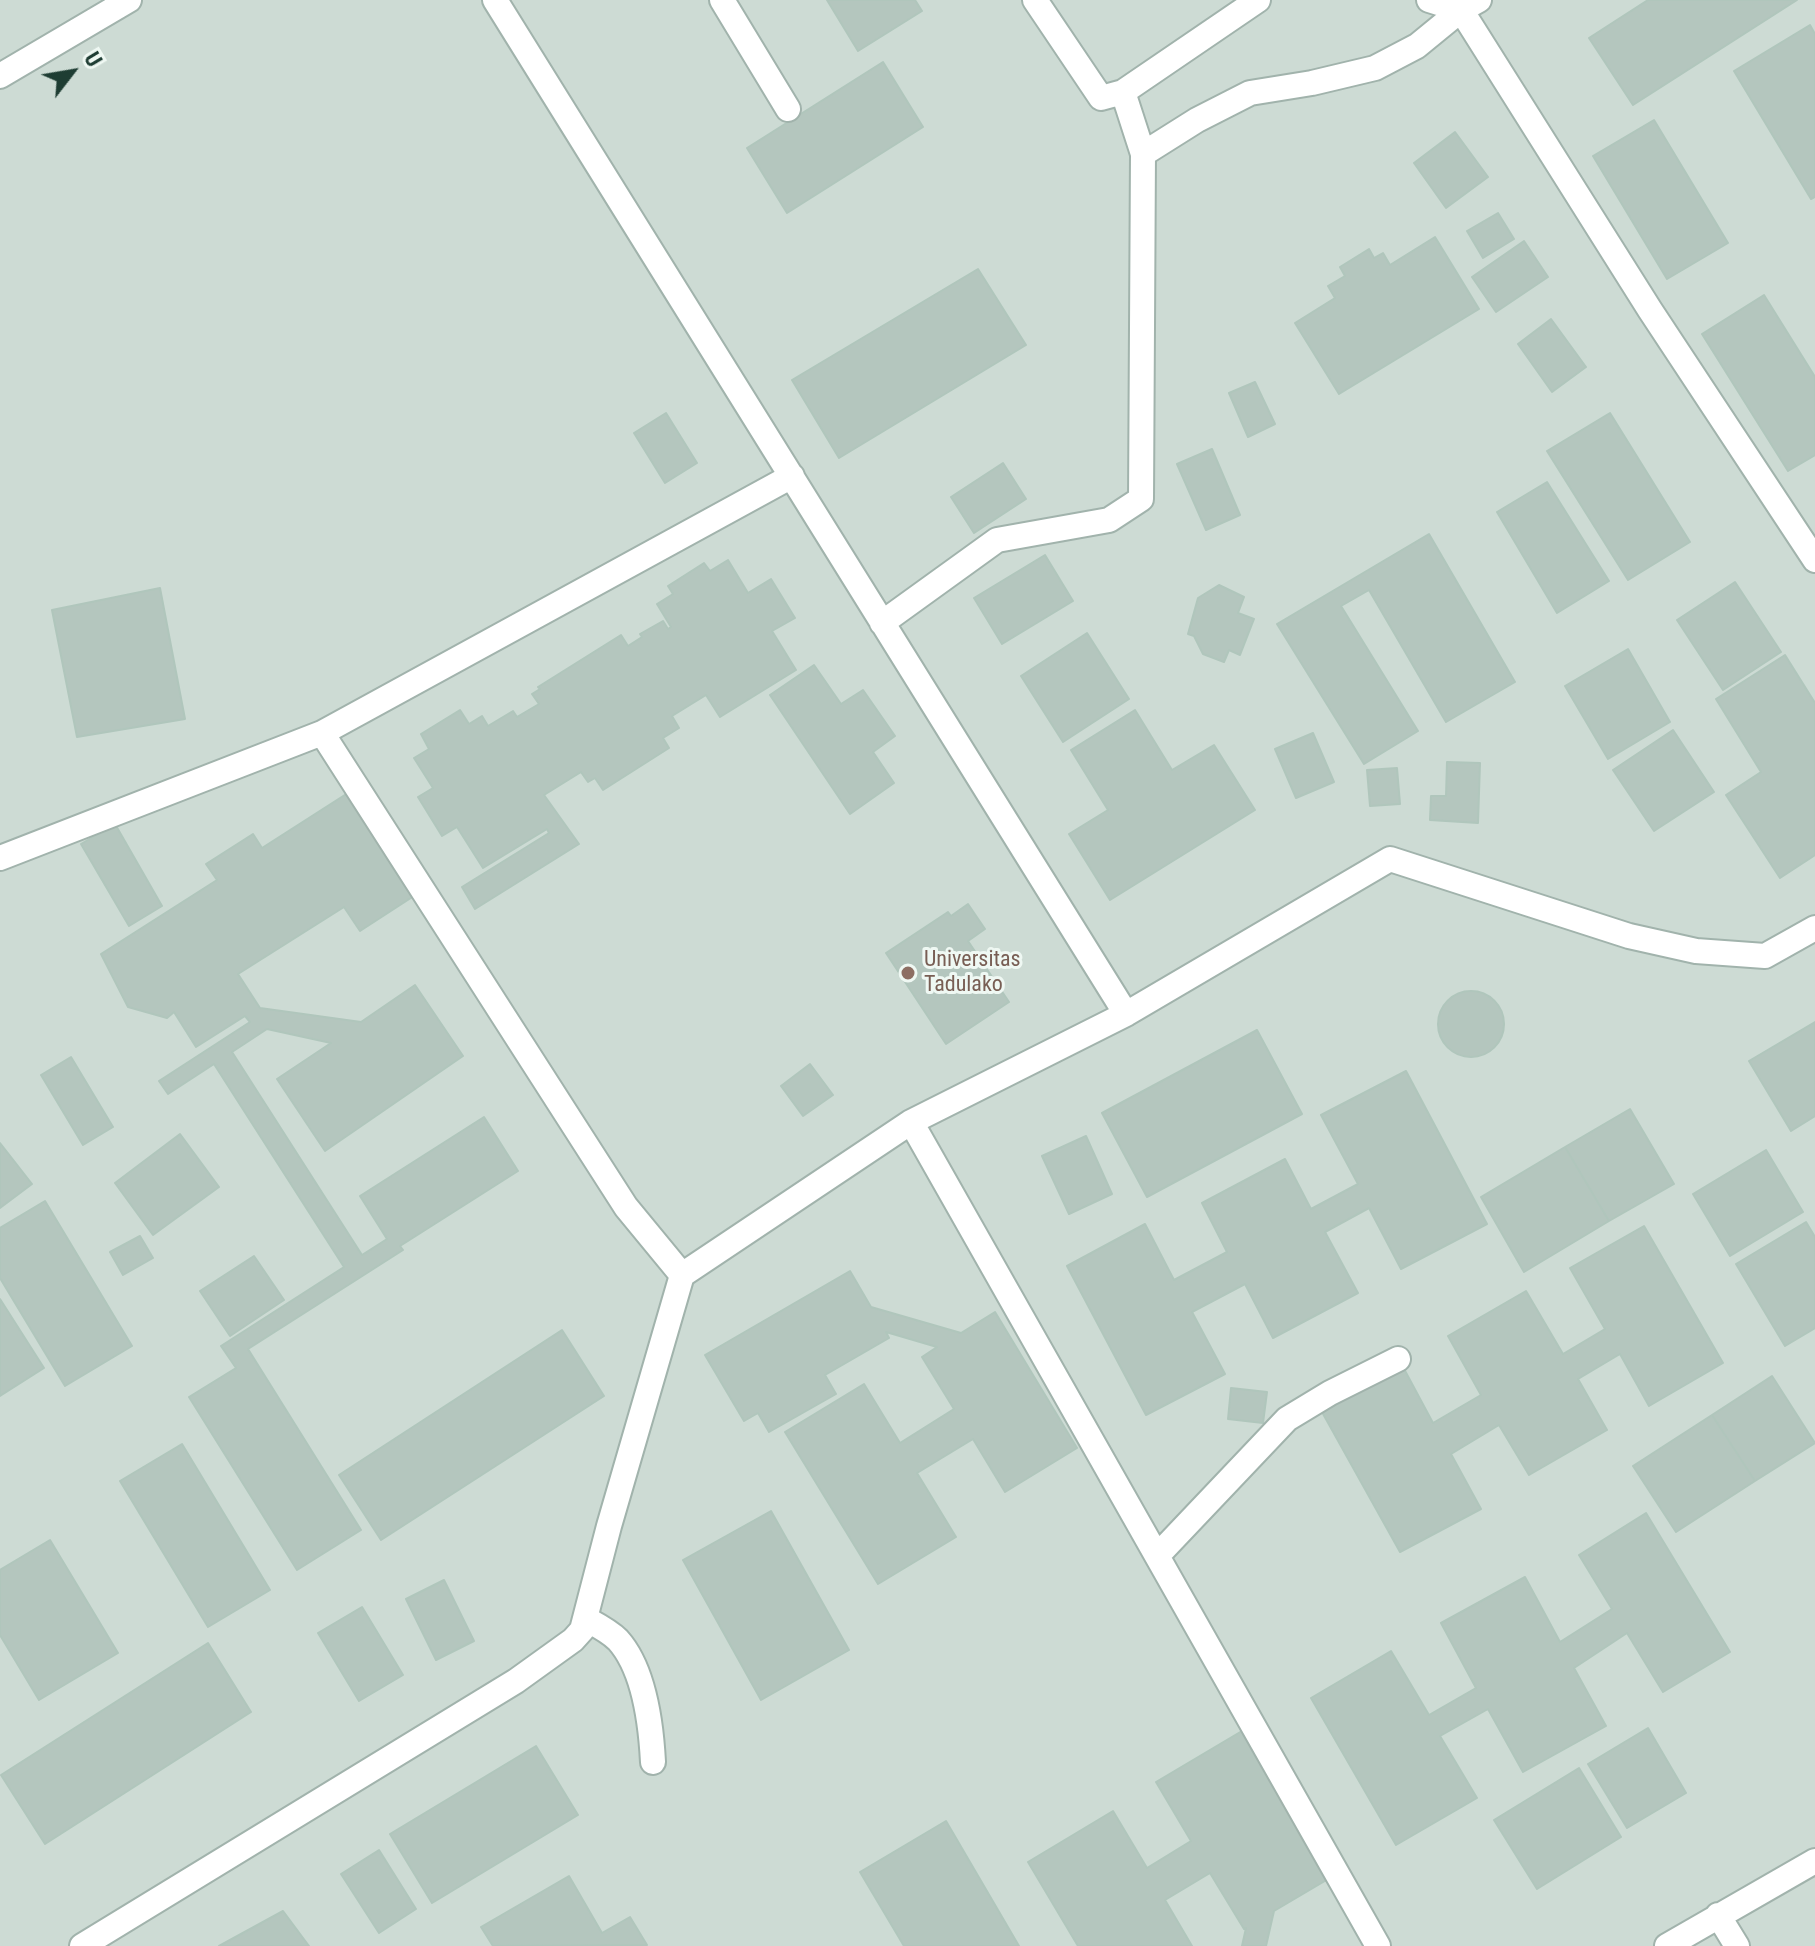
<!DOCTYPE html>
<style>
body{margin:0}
#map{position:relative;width:1815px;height:1946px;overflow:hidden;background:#dfebe5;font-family:"Roboto Condensed",sans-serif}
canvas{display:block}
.north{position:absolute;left:32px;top:32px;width:80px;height:80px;-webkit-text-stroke:6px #eff8f3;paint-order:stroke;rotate:59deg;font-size:22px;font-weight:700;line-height:32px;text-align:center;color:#1e3d33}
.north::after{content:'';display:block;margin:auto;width:28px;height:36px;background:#1e3d33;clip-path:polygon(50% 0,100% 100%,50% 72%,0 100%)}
</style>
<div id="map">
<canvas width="1815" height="1946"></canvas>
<div class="north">U</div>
</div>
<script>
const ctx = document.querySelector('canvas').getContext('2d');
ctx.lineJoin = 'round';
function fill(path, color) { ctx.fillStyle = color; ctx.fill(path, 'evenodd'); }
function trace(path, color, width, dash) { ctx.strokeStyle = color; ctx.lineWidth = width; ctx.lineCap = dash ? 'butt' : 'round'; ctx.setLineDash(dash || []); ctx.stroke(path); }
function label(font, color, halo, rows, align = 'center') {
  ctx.font = font + ' "Roboto Condensed",sans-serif'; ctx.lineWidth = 6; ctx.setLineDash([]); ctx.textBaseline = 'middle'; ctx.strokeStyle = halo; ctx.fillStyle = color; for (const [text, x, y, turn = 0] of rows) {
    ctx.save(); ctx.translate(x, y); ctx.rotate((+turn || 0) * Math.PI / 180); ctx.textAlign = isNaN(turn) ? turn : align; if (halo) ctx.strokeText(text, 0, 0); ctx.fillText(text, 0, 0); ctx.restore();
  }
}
fill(new Path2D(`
 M0,0H1815V1946H0Z`), '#cddbd4');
const building = new Path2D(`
 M827,0H915L922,11L858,51Z
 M1648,0H1797L1633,105L1589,38Z
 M1810,25L1815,34V197L1811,199L1734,71Z
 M883,62L923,127L787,213L747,148Z
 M1654,120L1728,243L1667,279L1593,156Z
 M1455,132L1488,177L1446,208L1414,163Z
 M1498,213L1514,239L1483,258L1467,231Z
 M1435,237L1479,309L1339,394L1295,323L1335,298L1328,286L1345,276L1340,267L1369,249L1374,258L1383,253L1390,265Z
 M1524,241L1548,277L1496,312L1472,277Z
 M978,269L1026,345L839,458L792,380Z
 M1764,295L1815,377V455L1788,471L1702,334Z
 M1551,319L1586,367L1552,392L1518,344Z
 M1255,382L1275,424L1248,437L1229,393Z
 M666,413L697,463L665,483L634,433Z
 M1610,413L1690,542L1628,580L1547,451Z
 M1212,449L1240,515L1206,530L1177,464Z
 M1003,463L1026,499L974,533L951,497Z
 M1547,482L1609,581L1557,613L1497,512Z
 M1429,534L1515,682L1446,722L1369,590L1341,606L1418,731L1364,764L1277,624Z
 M1045,555L1073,601L1002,644L974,598Z
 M728,560L748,593L771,579L795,618L772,631L796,670L720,717L706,695L672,716L679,728L663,738L669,748L603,790L595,778L588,782L581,772L544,795L579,844L475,909L462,887L549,833L547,829L483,868L457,827L442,836L418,797L433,788L414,758L429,749L421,734L460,710L469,724L482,716L488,726L513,711L517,717L539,704L532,694L540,689L538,687L621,635L628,646L642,637L640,634L663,621L668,629L671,627L657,604L673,594L668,586L704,563L710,571Z
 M1735,582L1781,652L1723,690L1677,620Z
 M1219,585L1244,597L1238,613L1254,619L1240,655L1229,650L1224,662L1203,654L1194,636L1188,634L1198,598Z
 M160,588L185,719L77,737L52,610Z
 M1087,633L1129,699L1063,742L1021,676Z
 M1628,649L1670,722L1608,759L1565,686Z
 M1785,655L1815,703V855L1780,878L1726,795L1761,772L1716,699Z
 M814,665L841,704L863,690L895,736L873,752L894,783L850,814L770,695Z
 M1135,710L1172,770L1214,745L1255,810L1110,900L1069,834L1108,810L1071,750Z
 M1673,730L1714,792L1654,831L1613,770Z
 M1313,733L1334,782L1296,798L1275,749Z
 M1447,762L1480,763L1478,823L1430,820L1431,796H1446Z
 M1397,768L1400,804L1370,806L1367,770Z
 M351,791L417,894L360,931L344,907L238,974L260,1008L361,1022L415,985L463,1056L325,1151L277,1079L331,1043L267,1029L232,1052L362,1255L387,1239L360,1196L484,1117L518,1171L400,1246L403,1250L248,1349L361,1530L297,1570L189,1397L236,1368L221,1346L344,1267L214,1064L168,1094L159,1081L250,1022L245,1016L196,1047L174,1012L167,1018L128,1007L101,954L217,880L206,864L253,834L262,848Z
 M115,824L162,906L129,926L81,844Z
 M968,904L985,929L968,941L1009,1002L946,1044L886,953L948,912L951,916Z
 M1438 1024a33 33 0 1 1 66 0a33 33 0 1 1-66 0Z
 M1815,1022V1116L1791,1131L1749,1061Z
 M1257,1030L1302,1114L1147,1197L1102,1113Z
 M71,1057L113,1127L83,1145L41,1075Z
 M810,1064L833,1095L803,1116L781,1086Z
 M1406,1071L1487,1224L1401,1269L1369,1208L1325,1232L1358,1293L1273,1338L1245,1284L1192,1312L1225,1374L1146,1415L1067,1266L1145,1224L1174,1280L1227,1252L1202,1203L1285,1159L1311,1209L1358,1184L1321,1115Z
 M1630,1109L1674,1184L1609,1221L1565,1147Z
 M180,1134L219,1187L153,1235L115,1183Z
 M1086,1136L1112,1194L1069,1214L1042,1156Z
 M0,1143L32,1184L0,1208Z
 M1565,1147L1609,1221L1524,1272L1481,1197Z
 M1766,1150L1803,1212L1730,1256L1693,1194Z
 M45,1201L132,1346L65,1386L0,1278V1228Z
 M1806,1222L1815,1237V1328L1785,1346L1736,1264Z
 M1644,1226L1723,1363L1649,1406L1620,1354L1578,1379L1607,1430L1529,1475L1499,1425L1451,1454L1481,1509L1400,1552L1322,1412L1403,1367L1433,1423L1481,1395L1448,1336L1526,1291L1563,1354L1605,1329L1570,1268Z
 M140,1236L153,1258L123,1275L110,1252Z
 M254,1256L284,1300L230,1336L200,1291Z
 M850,1271L871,1307L961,1333L995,1312L1077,1448L1005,1492L973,1439L917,1473L956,1537L878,1584L785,1432L864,1384L900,1443L954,1409L922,1357L937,1347L886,1332L889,1338L825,1375L836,1394L769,1432L758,1413L744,1421L705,1355Z
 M0,1299L44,1368L0,1396Z
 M562,1330L604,1396L381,1540L339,1475Z
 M1772,1376L1815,1443L1755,1481L1712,1415Z
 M1231,1388L1267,1392L1263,1423L1228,1419Z
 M1712,1415L1755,1481L1676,1532L1633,1466Z
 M182,1444L270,1590L208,1627L120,1481Z
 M771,1511L849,1650L761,1700L683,1560Z
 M1646,1513L1730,1652L1663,1692L1627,1633L1574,1668L1606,1726L1523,1772L1488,1709L1440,1736L1477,1798L1396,1845L1311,1698L1391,1651L1429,1715L1476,1688L1441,1623L1525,1577L1560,1642L1612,1609L1579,1555Z
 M50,1540L118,1653L39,1700L0,1635V1570Z
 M444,1580L474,1641L436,1660L406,1599Z
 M362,1607L403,1675L359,1701L318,1633Z
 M208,1643L251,1712L45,1844L1,1775Z
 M1247,1728L1335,1875L1274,1911L1266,1946H1242L1246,1928L1244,1929L1210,1873L1165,1900L1192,1946H1078L1028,1862L1113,1811L1147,1868L1191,1841L1156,1782Z
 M1648,1728L1686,1793L1627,1828L1588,1764Z
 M536,1746L578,1815L432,1903L390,1834Z
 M1579,1768L1621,1837L1537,1889L1494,1820Z
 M946,1821L1019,1946H904L860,1872Z
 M379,1850L416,1909L379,1933L341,1874Z
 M569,1876L602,1933L630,1917L647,1945L493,1946L481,1927Z
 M283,1911L309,1946H219Z`);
fill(building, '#b4c6be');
trace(building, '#b0c6bc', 2);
const minor = new Path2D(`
 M495,0L1126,1014
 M722,0L788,109
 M1035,0L1101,98L1123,92L1258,0
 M1429,0L1461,10L1479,0
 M0,76L129,0
 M1143,154L1197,120L1250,93L1312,83L1375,68L1417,46L1461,10L1650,310L1815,560
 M882,623L997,540L1109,520L1141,499L1143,154L1123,92
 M322,733L626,1207L682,1275
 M0,858L322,733L792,476
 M911,1122L1378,1946
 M1157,1556L1287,1419L1330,1393L1398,1359
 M586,1619C597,1625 609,1631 618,1640C644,1669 651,1724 653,1762
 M1718,1915L1737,1946
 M82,1946L516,1681L573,1640L582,1630L609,1526L682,1275L911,1122L1126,1014L1390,859L1629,936L1696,951L1765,956L1815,928
 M1667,1946L1815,1861`);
trace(minor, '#a1b3ac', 28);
trace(minor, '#fff', 24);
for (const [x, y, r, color] of [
 [908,973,8,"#8d6e63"]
]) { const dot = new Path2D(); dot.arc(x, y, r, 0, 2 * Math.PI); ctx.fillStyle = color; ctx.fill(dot); trace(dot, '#eff8f3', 3); }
label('22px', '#785e54', '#eff8f3', [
 ["Universitas",924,960],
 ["Tadulako",924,985]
], 'left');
</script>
